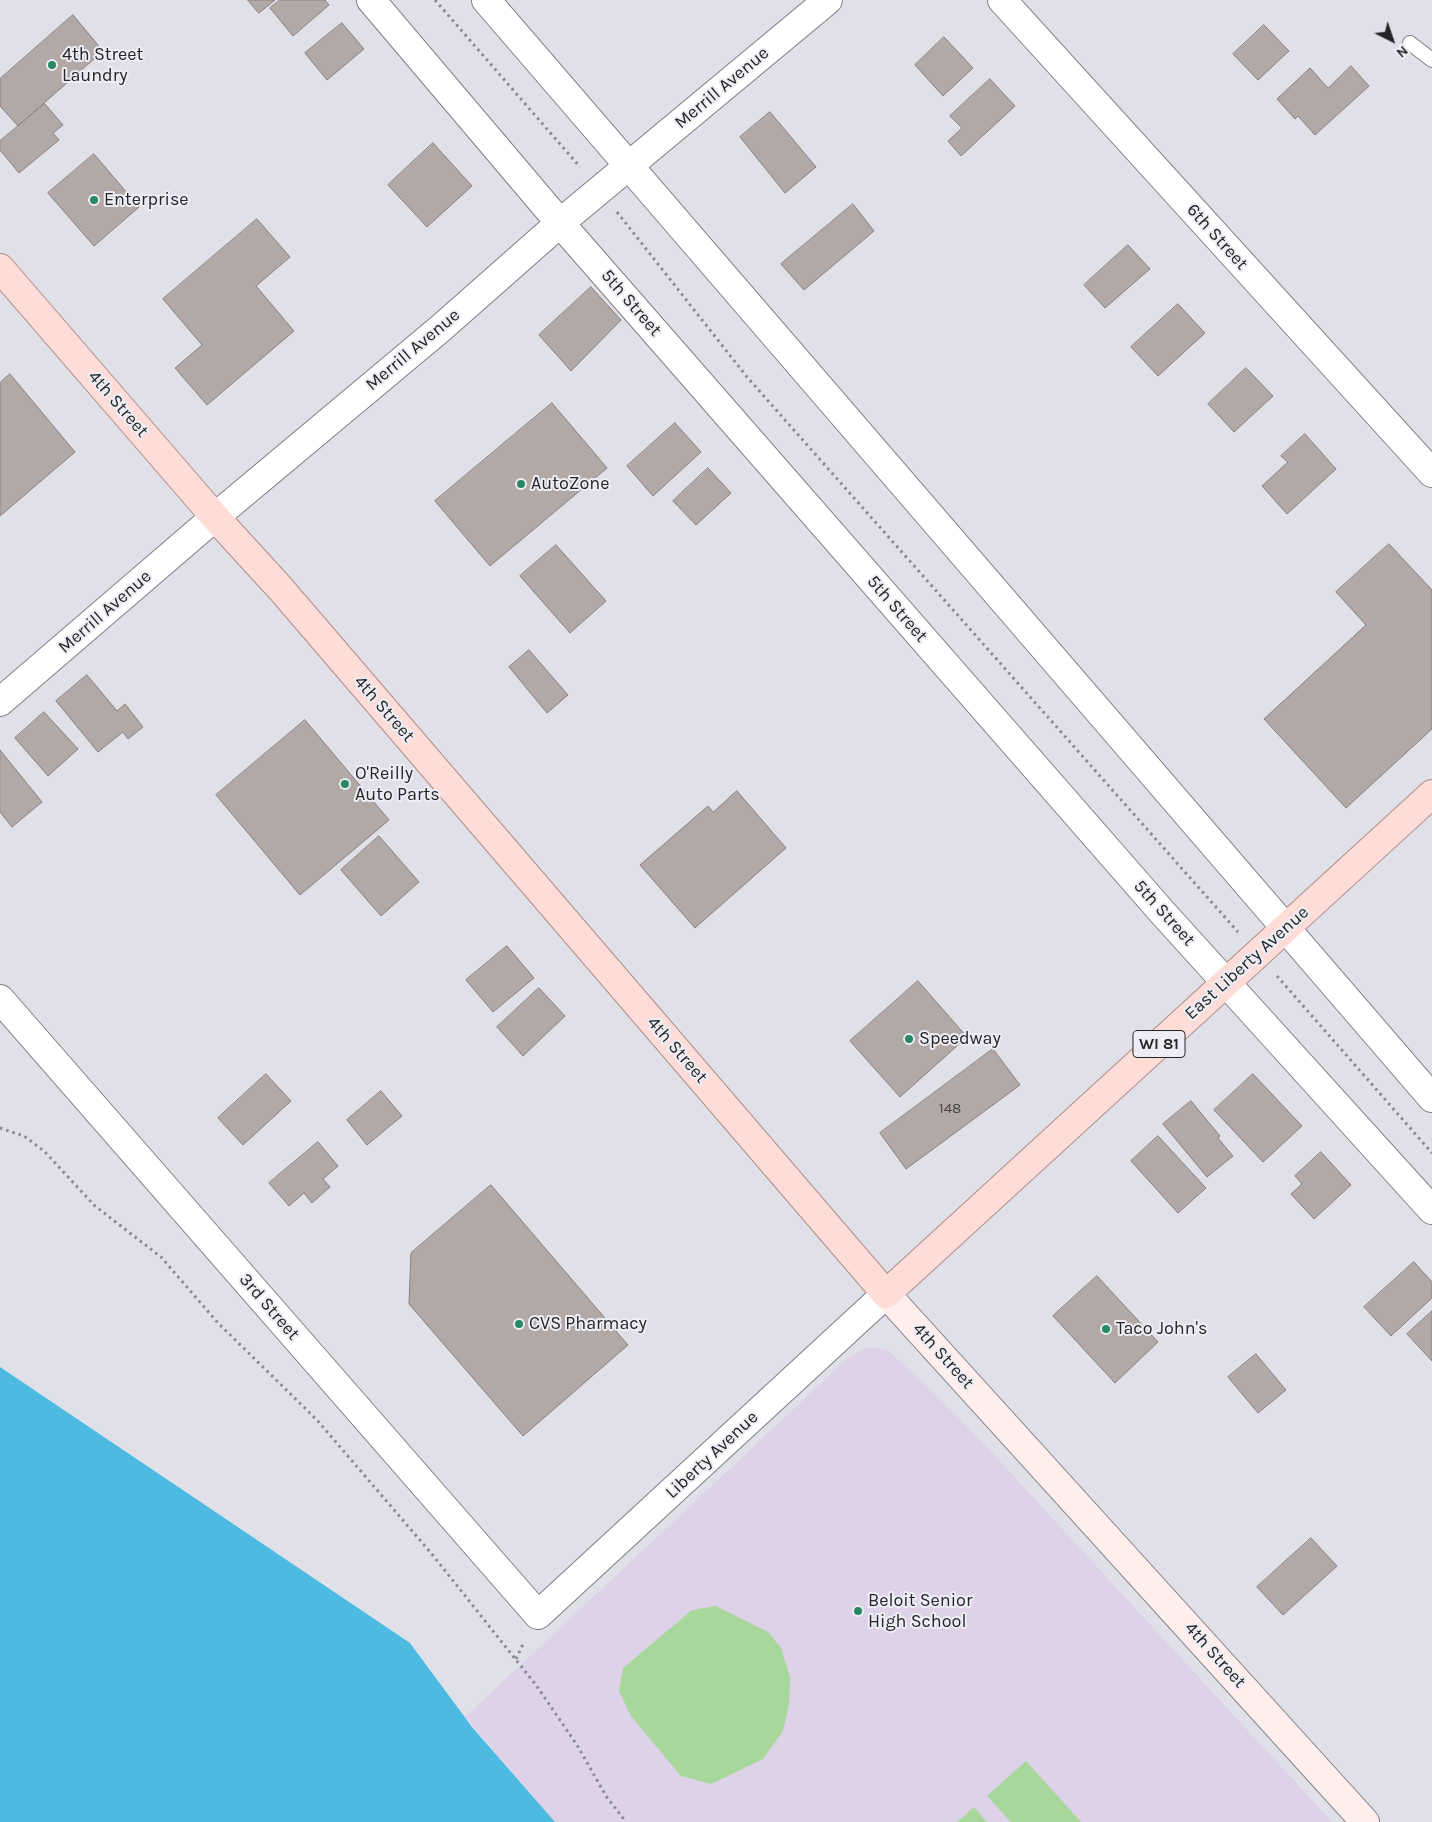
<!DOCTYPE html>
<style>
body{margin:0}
#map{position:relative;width:1432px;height:1822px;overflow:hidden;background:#e0e0e8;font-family:Karla,sans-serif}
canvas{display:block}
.north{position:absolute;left:1367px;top:15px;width:50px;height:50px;-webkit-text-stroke:4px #edeef5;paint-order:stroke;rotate:139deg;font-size:14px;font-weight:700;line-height:20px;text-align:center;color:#242527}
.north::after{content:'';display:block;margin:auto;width:18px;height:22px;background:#242527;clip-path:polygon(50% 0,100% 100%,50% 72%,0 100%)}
</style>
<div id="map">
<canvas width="1432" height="1822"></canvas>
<div class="north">N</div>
</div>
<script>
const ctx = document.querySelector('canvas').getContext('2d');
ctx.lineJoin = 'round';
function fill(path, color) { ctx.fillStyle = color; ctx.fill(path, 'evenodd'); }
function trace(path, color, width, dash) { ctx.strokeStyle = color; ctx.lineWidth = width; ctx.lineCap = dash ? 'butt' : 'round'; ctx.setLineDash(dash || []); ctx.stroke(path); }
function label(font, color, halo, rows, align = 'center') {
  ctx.font = font + ' Karla,sans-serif'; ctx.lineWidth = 4; ctx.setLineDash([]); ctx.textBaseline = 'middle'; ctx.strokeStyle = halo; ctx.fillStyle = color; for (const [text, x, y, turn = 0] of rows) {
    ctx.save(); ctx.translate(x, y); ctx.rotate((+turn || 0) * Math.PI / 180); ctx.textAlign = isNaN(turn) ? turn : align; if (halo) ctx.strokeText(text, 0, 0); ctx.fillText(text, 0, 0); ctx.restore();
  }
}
fill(new Path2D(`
 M866,1347L887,1350L930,1389L984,1444L1332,1822H555L465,1717L848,1358Z`), '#ddd2e7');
fill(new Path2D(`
 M716,1606L768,1632L781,1648L790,1677L789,1704L783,1731L763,1759L711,1784L681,1776L631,1716L619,1691L623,1668L692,1610Z
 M1026,1761L1081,1822H1011L987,1796Z
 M974,1807L987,1822H957Z`), '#a7d79b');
fill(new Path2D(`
 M0,1367L410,1643L472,1727L555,1822H0Z`), '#4dbae2');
const building = new Path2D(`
 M248,0H275L259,13Z
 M280,0H325L329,5L293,36L270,8Z
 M73,15L103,51L18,126L0,106V79Z
 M342,23L364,49L327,80L305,53Z
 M1264,25L1289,51L1258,80L1233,54Z
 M944,37L973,68L943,96L915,65Z
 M1351,66L1369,86L1315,135L1298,116L1295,119L1277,99L1310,68L1328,88Z
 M990,79L1015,106L961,156L948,141L962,128L950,116Z
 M45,104L63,125L53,133L59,140L19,173L0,150V141Z
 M770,112L816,167L785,193L740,137Z
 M433,143L472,186L427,227L388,185Z
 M94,154L139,207L94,246L48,193Z
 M853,204L874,231L804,290L781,264Z
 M257,219L290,257L256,286L294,331L207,405L175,368L202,345L163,299Z
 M1128,245L1150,269L1105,308L1084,285Z
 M591,287L621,320L571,371L539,335Z
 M1178,304L1205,333L1158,376L1131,347Z
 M1246,368L1273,396L1234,432L1208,404Z
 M10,374L75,452L0,516V383Z
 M552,403L607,468L490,566L435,501Z
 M675,423L701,452L653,496L627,466Z
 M1305,434L1336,469L1287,514L1262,486L1288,462L1281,456Z
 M708,468L731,493L696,525L673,501Z
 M1389,544L1432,590V729L1346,808L1264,719L1366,625L1336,592Z
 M556,545L606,601L570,633L520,576Z
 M529,650L568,695L547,713L509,667Z
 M87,675L117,711L125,704L143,727L128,739L123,732L98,752L56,701Z
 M44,712L78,749L48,776L15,738Z
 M305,720L389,820L300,895L216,795Z
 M0,750L42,802L12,827L0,812Z
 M737,791L786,848L695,928L640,865L708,806L713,812Z
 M379,836L419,882L381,916L341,870Z
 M507,946L534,978L493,1012L466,980Z
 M918,981L967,1037L900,1097L850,1041Z
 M539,988L565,1016L523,1056L497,1027Z
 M993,1049L1020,1085L906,1169L880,1133Z
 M266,1074L291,1101L243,1145L218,1118Z
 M1253,1074L1302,1126L1263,1162L1214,1110Z
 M381,1091L402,1116L367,1145L347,1120Z
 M1191,1101L1220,1136L1218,1138L1233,1156L1207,1177L1163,1124Z
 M1158,1136L1206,1188L1178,1213L1131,1161Z
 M318,1142L338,1166L323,1179L330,1187L312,1203L304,1193L289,1206L269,1183Z
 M1321,1152L1351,1185L1314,1219L1291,1194L1302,1184L1295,1176Z
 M491,1185L628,1345L523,1436L409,1304L411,1253Z
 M1414,1262L1432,1282V1298L1391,1336L1364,1307Z
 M1097,1276L1158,1342L1115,1383L1053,1316Z
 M1432,1311V1361L1407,1334Z
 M1256,1354L1286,1390L1258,1413L1228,1377Z
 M1311,1538L1337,1566L1283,1615L1257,1587Z`);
fill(building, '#b2a9a7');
trace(building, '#89807e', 1);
const lane = new Path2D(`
 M1410,43L1432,60`);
const street = new Path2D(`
 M371,0L560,223L1162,912L1432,1210
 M486,0L1432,1098
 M1002,0L1432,473
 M0,702L215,517L441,328L560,223L828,0
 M0,999L538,1615L886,1294`);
const secondary = new Path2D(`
 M886,1294L1365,1822`);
const primary = new Path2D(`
 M0,268L215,517L280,588L886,1294L1432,794`);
trace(lane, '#7e7f86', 16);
trace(street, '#7e7f86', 30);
trace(secondary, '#7e7f86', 30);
trace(primary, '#b28d88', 30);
trace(new Path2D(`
 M435,0L580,167
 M617,212L747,377L1238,932
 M1277,976L1432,1153
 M0,1128L24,1136L44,1151L95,1206L161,1257L218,1323L317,1420L431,1553L536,1685L577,1745L606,1796L626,1822
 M516,1659L524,1642`), '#898a8f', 3, [2.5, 4]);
trace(lane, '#fff', 14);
trace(street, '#fff', 28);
trace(secondary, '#ffeeeb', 28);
trace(primary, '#fedcd7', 28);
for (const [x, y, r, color] of [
 [52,65,5,"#278963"],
 [94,200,5,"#278963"],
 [521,484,5,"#278963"],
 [345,784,5,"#278963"],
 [909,1039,5,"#278963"],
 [519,1324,5,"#278963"],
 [1106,1329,5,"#278963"],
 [858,1611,5,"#278963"]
]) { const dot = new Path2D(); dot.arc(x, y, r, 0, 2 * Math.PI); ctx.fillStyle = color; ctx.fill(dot); trace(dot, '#edeef5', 2); }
label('15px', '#484647', null, [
 ["148",950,1109]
]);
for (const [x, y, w] of [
 [1159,1044,52]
]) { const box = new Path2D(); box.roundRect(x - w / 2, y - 13.5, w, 27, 4); ctx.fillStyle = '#edeef5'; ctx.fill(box); trace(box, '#242527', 1); }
label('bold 16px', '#242527', null, [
 ["WI 81",1159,1044]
]);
label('18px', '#242527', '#edeef5', [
 ["4th Street",62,55],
 ["Laundry",62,76],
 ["Enterprise",104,200],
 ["AutoZone",531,484],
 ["O'Reilly",355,774],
 ["Auto Parts",355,795],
 ["Speedway",919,1039],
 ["CVS Pharmacy",529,1324],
 ["Taco John's",1116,1329],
 ["Beloit Senior",868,1601],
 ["High School",868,1622]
], 'left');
label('18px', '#242527', '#edeef5', [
 ["Merrill Avenue",722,88,-40],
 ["6th Street",1217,237,48],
 ["5th Street",631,303,49],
 ["Merrill Avenue",413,350,-40],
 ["4th Street",118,404,49],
 ["5th Street",897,609,49],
 ["Merrill Avenue",105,612,-41],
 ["4th Street",384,709,49],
 ["5th Street",1164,913,48],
 ["East Liberty Avenue",1247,963,-42],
 ["4th Street",677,1050,49],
 ["3rd Street",269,1307,49],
 ["4th Street",943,1356,48],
 ["Liberty Avenue",712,1455,-43],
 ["4th Street",1215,1655,48]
]);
</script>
